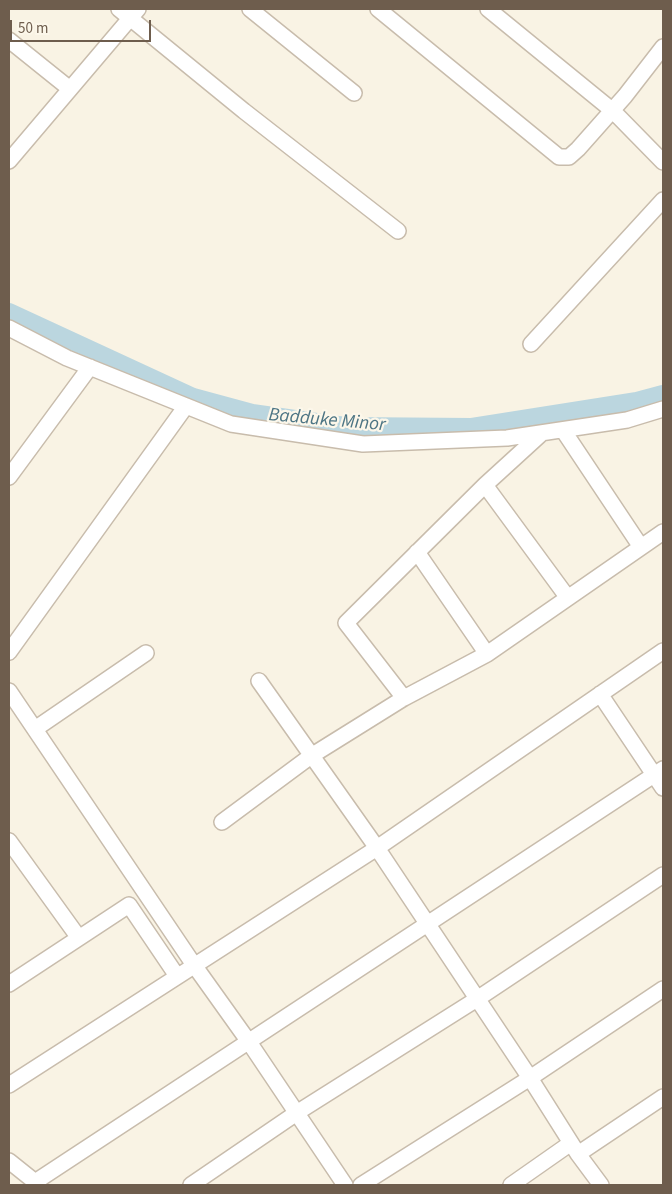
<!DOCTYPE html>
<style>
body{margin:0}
#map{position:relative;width:672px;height:1194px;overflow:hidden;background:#f9f3e4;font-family:"Source Sans 3",sans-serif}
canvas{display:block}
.frame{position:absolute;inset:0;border:10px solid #6e5d4d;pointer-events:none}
.scale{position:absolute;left:10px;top:20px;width:141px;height:22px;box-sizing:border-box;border:2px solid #6e5d4d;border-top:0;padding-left:6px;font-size:15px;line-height:18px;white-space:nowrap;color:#6e5d4d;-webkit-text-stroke:4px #fcf7ea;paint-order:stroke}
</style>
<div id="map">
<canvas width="672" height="1194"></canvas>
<div class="frame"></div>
<div class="scale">50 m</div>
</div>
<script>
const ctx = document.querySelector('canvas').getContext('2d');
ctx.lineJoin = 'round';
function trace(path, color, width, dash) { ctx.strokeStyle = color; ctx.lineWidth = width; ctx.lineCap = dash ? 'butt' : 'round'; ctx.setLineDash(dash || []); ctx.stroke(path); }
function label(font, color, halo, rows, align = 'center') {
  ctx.font = font + ' "Source Sans 3",sans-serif'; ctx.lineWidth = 4.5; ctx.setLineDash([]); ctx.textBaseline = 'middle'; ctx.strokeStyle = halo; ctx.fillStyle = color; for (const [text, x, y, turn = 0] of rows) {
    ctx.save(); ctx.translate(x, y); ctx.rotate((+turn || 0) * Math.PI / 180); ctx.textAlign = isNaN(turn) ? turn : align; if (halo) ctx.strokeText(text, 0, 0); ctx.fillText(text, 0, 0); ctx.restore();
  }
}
trace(new Path2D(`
 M9,313L193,398L252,414L345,427L472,428L637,402L663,395`), '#bbd6df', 20);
const minor = new Path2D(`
 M119,9L244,111L398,231
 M250,9L354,93
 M378,9L559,157H569L578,149L625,96L663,47
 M488,9L613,111L663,162
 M9,40L70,89
 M9,161L138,9
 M9,328L67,358L231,424L363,444L507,438L627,420L663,409
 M531,344L663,200
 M563,430L641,547
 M9,477L90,367
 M485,485L542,433
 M417,552L487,654
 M9,652L186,406
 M259,681L377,848L530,1078L663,989
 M9,691L194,965L249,1042L345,1185
 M600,694L663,788
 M404,698L346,623L485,485L568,598
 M35,729L146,653
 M222,822L311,756L404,698L487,654L663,532
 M9,841L79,938
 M9,984L129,905L177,976
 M9,1085L377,848L663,651
 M578,1154L663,1097
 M9,1161L39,1185
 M35,1182L663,769
 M191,1185L298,1112L477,999L663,875
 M361,1185L530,1078L578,1154L601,1185
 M511,1185L571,1143`);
trace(minor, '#c8bcac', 18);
trace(minor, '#fff', 15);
label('italic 19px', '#4d7584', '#fcf7ea', [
 ["Badduke Minor",327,421,5]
]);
</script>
